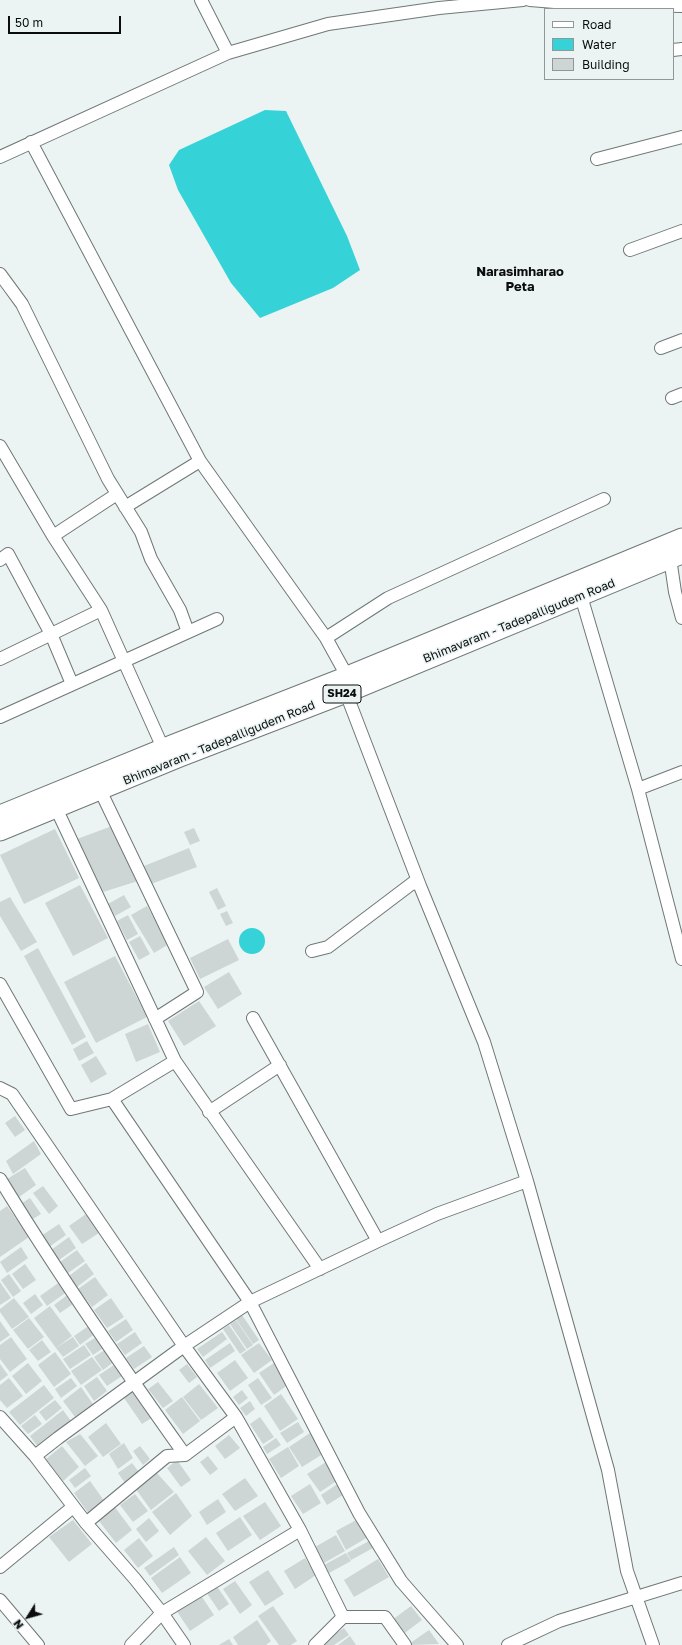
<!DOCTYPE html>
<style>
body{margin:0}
#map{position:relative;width:682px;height:1645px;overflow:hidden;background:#ebf3f3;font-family:"Golos Text",sans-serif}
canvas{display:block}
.legend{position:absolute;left:544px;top:8px;width:130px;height:72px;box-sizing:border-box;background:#ebf3f3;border:1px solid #919797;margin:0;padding:5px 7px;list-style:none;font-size:12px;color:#0b0d0d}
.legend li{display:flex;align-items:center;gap:8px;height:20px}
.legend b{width:20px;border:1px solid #919797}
.north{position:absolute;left:8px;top:1597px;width:40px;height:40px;-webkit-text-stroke:3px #ebf3f3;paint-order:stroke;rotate:233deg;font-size:11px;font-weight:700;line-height:16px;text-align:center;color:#0b0d0d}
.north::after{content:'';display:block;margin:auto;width:14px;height:18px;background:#0b0d0d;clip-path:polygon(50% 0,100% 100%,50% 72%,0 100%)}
.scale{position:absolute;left:8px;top:16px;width:113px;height:18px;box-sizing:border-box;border:2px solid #0b0d0d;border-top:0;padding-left:5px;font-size:12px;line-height:14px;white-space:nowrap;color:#0b0d0d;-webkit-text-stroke:3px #ebf3f3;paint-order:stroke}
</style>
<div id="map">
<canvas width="682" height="1645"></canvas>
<ul class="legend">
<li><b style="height:5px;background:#fff"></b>Road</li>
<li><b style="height:11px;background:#35d3d7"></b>Water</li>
<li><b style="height:11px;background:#cdd5d5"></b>Building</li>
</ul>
<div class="north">N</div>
<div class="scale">50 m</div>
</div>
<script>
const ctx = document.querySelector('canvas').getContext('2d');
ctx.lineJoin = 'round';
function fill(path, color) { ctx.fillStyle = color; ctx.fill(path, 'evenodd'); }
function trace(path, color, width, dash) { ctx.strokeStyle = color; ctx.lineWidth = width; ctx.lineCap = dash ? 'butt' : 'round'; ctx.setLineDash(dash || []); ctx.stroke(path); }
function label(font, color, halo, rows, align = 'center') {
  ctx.font = font + ' "Golos Text",sans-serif'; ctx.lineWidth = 3; ctx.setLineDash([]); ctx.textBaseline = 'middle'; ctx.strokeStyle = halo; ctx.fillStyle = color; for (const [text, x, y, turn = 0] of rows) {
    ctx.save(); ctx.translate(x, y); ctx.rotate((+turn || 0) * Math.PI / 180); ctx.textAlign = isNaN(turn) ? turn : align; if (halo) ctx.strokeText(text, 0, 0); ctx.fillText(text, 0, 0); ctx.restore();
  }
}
fill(new Path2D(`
 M265,110L286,111L347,236L360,270L333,288L260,318L231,283L178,190L169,165L179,150Z
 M239 941a13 13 0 1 1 26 0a13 13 0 1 1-26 0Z`), '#35d3d7');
fill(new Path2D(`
 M112,826L138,881L103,892L77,839Z
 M194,828L200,841L190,845L184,832Z
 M55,829L79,878L24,904L0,855Z
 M189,848L197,867L151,884L144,866Z
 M80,885L108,938L73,956L45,903Z
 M217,888L226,906L218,910L209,892Z
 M124,895L131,907L115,916L108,904Z
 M10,897L37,942L21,951L0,916V902Z
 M147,906L169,944L154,953L131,915Z
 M227,911L233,923L226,926L220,914Z
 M128,915L138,934L127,940L117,921Z
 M140,936L150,954L139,960L129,942Z
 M228,939L239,960L200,979L190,958Z
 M38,948L86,1037L72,1045L24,956Z
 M115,956L147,1017L96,1043L64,982Z
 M229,972L242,994L218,1009L204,987Z
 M199,1001L216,1026L184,1046L168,1021Z
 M148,1024L160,1052L136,1062L125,1034Z
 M87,1041L94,1053L79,1061L73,1049Z
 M96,1056L107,1074L91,1083L81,1065Z
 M15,1116L25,1130L15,1137L5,1123Z
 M34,1141L41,1154L13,1174L6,1161Z
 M25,1168L36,1185L19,1197L7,1179Z
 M43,1186L58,1206L49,1214L33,1193Z
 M30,1198L41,1214L33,1219L22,1203Z
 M7,1206L29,1237L0,1257V1211Z
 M86,1214L99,1233L82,1244L69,1226Z
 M59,1224L66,1235L49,1247L41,1236Z
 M69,1237L76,1248L59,1260L51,1250Z
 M21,1247L28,1258L7,1273L0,1262Z
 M77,1250L85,1261L68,1273L60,1262Z
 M86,1263L94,1274L77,1287L69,1276Z
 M25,1264L36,1280L23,1289L12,1274Z
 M9,1274L21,1291L13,1297L1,1280Z
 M95,1277L108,1295L92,1307L78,1289Z
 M61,1281L68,1291L47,1306L40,1296Z
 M0,1282L11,1298L0,1305Z
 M70,1293L76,1302L60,1313L54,1305Z
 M35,1294L43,1305L31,1314L23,1303Z
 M14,1298L29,1317L12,1329L0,1312V1309Z
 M111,1298L124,1317L107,1328L94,1310Z
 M50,1306L72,1336L56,1348L34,1318Z
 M242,1315L259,1340L253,1344L236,1319Z
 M29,1318L44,1337L28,1349L13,1330Z
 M126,1319L133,1330L116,1342L108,1331Z
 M236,1320L253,1345L247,1349L230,1324Z
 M0,1321L10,1335L0,1342Z
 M90,1325L96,1333L80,1345L74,1336Z
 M229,1325L246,1350L240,1354L223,1329Z
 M135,1332L142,1343L125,1355L117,1344Z
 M222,1332L227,1339L203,1357L197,1349Z
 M98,1336L105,1347L93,1355L85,1344Z
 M11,1337L27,1359L10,1372L0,1359V1345Z
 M73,1337L79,1346L63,1357L56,1348Z
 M42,1340L51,1352L38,1361L29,1350Z
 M230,1343L235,1351L210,1368L205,1360Z
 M259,1343L272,1360L254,1373L241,1355Z
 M84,1345L91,1355L70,1369L63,1359Z
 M144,1346L152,1357L134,1369L126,1358Z
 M106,1349L115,1361L103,1370L94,1357Z
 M55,1352L71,1374L54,1387L38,1365Z
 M92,1357L102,1370L81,1385L71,1371Z
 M235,1360L248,1378L230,1391L217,1373Z
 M28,1363L42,1381L26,1394L12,1376Z
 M117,1363L125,1374L107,1386L99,1375Z
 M274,1363L289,1384L274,1395L259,1373Z
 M0,1364L8,1375L0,1381Z
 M187,1364L197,1377L189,1383L179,1370Z
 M97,1377L107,1391L94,1401L84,1386Z
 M9,1378L23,1396L7,1408L0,1400V1385Z
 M71,1378L77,1386L61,1398L55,1389Z
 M258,1378L272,1398L261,1405L248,1385Z
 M158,1382L173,1401L163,1408L148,1389Z
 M199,1384L218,1408L201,1420L183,1397Z
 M44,1385L54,1398L20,1425L9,1412Z
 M81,1387L93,1404L75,1417L63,1401Z
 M135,1390L153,1417L142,1424L124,1398Z
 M242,1390L248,1398L239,1405L233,1397Z
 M281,1394L298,1419L280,1431L264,1406Z
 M182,1397L200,1421L183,1434L165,1410Z
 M55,1400L62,1408L46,1421L39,1412Z
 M250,1401L255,1409L246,1416L240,1408Z
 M63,1410L71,1421L38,1447L30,1436Z
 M35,1415L42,1424L28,1434L21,1426Z
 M260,1417L274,1437L263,1444L250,1424Z
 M298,1422L304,1432L287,1443L280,1433Z
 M106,1423L121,1444L103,1457L88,1437Z
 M313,1431L326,1452L302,1467L289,1447Z
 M80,1434L98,1456L85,1466L66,1442Z
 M229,1435L240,1448L225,1459L215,1446Z
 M276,1438L281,1445L267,1454L263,1447Z
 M124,1443L133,1458L118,1469L109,1454Z
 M62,1446L79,1467L63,1481L46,1459Z
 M140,1446L150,1459L143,1465L133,1451Z
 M288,1447L299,1466L281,1478L269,1459Z
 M208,1456L218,1469L210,1475L200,1462Z
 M177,1460L191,1480L181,1487L167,1468Z
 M326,1462L338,1480L320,1492L307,1474Z
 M132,1463L139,1472L125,1483L118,1473Z
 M85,1468L91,1476L75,1488L69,1480Z
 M156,1472L174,1492L151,1510L135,1488Z
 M245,1478L258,1496L235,1511L222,1494Z
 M90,1481L105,1502L89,1514L74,1493Z
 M339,1483L346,1493L327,1505L321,1495Z
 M310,1484L321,1503L303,1514L291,1496Z
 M176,1493L192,1516L170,1535L152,1512Z
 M135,1494L148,1511L133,1522L120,1505Z
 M218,1499L226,1512L207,1525L199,1512Z
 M265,1502L281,1526L260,1540L243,1516Z
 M114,1506L132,1530L116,1543L99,1521Z
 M240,1517L252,1535L228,1551L216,1533Z
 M149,1518L159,1531L146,1542L136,1529Z
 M358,1519L368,1537L346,1550L336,1531Z
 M73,1520L92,1544L69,1562L49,1537Z
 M336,1535L345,1551L324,1563L315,1547Z
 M206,1537L225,1561L207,1575L188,1551Z
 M139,1538L153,1556L138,1568L124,1550Z
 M369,1541L373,1548L351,1560L347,1553Z
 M174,1547L179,1555L150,1576L144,1568Z
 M346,1553L351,1561L329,1573L324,1565Z
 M180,1557L191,1573L162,1593L151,1578Z
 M305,1558L316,1575L295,1589L284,1571Z
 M378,1559L389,1577L354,1597L344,1580Z
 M268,1570L284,1594L265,1606L249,1582Z
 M235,1581L252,1605L240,1614L223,1589Z
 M214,1582L229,1604L219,1611L204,1589Z
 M200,1594L214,1615L190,1631L176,1610Z
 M273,1606L297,1641L291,1645H279L258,1616Z
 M411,1606L422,1620L402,1635L392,1620Z
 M257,1620L271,1641L266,1645H238L233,1637Z
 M344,1628L349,1635L334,1645H325L323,1642Z
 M429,1630L439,1644L410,1645L409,1644Z
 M350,1636L356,1645H338Z
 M229,1639L233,1645H219Z`), '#cdd5d5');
const street = new Path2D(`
 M201,0L228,53
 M530,0L579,4L682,6
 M673,50L682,49
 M31,142L200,461L326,638L347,676
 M0,157L228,53L328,24L439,8L523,0
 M597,159L682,137
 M630,250L682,231
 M0,274L22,304L108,479L141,532L151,559L180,610L188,632
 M661,348L682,340
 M672,398L682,394
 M0,446L53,536L101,610L163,748
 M125,507L200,461
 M53,536L117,494
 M670,558L675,592L682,618
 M0,560L8,554L51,634L72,684
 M581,596L638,789L682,959
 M326,638L388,598L604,499
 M0,659L101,610
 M346,693L420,886
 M0,717L217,619
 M638,789L682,772
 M100,790L197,992L155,1019
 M56,808L175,1061L320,1269
 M312,951L328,947L414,882L420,886L484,1042L527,1181L608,1470L627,1571L653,1645
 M0,984L71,1109L112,1099L175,1061
 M0,1088L12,1094L184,1346L236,1417L300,1530L343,1617
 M112,1099L250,1302L359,1513L401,1581L457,1645
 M209,1112L280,1065
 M0,1179C57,1273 121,1365 185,1455
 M378,1241L437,1214L527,1181
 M0,1417L35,1456L86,1523L135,1579L162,1613L184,1645
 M35,1456L58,1438L184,1346L250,1302L378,1241L253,1018
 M86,1523L167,1456L185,1455L236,1417
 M0,1567L73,1507
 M0,1600L38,1645
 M131,1645L162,1613L300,1530
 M315,1645L343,1617H385L405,1645
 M508,1645L559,1621L682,1583`);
const primary = new Path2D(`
 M0,815L174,744L340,679L682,538
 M0,831L180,757L346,693L682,554`);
trace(street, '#707777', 14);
trace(primary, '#707777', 21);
trace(street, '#fff', 12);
trace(primary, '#fff', 19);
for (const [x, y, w] of [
 [342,694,38]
]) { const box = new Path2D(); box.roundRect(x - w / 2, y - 9, w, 18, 3); ctx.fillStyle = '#ebf3f3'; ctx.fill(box); trace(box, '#0b0d0d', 1); }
label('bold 11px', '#0b0d0d', null, [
 ["SH24",342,694]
]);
label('12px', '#0b0d0d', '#ebf3f3', [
 ["Bhimavaram - Tadepalligudem Road",519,621,-22],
 ["Bhimavaram - Tadepalligudem Road",219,743,-22]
]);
label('bold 13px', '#0b0d0d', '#ebf3f3', [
 ["Narasimharao",520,272],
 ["Peta",520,287]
]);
</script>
